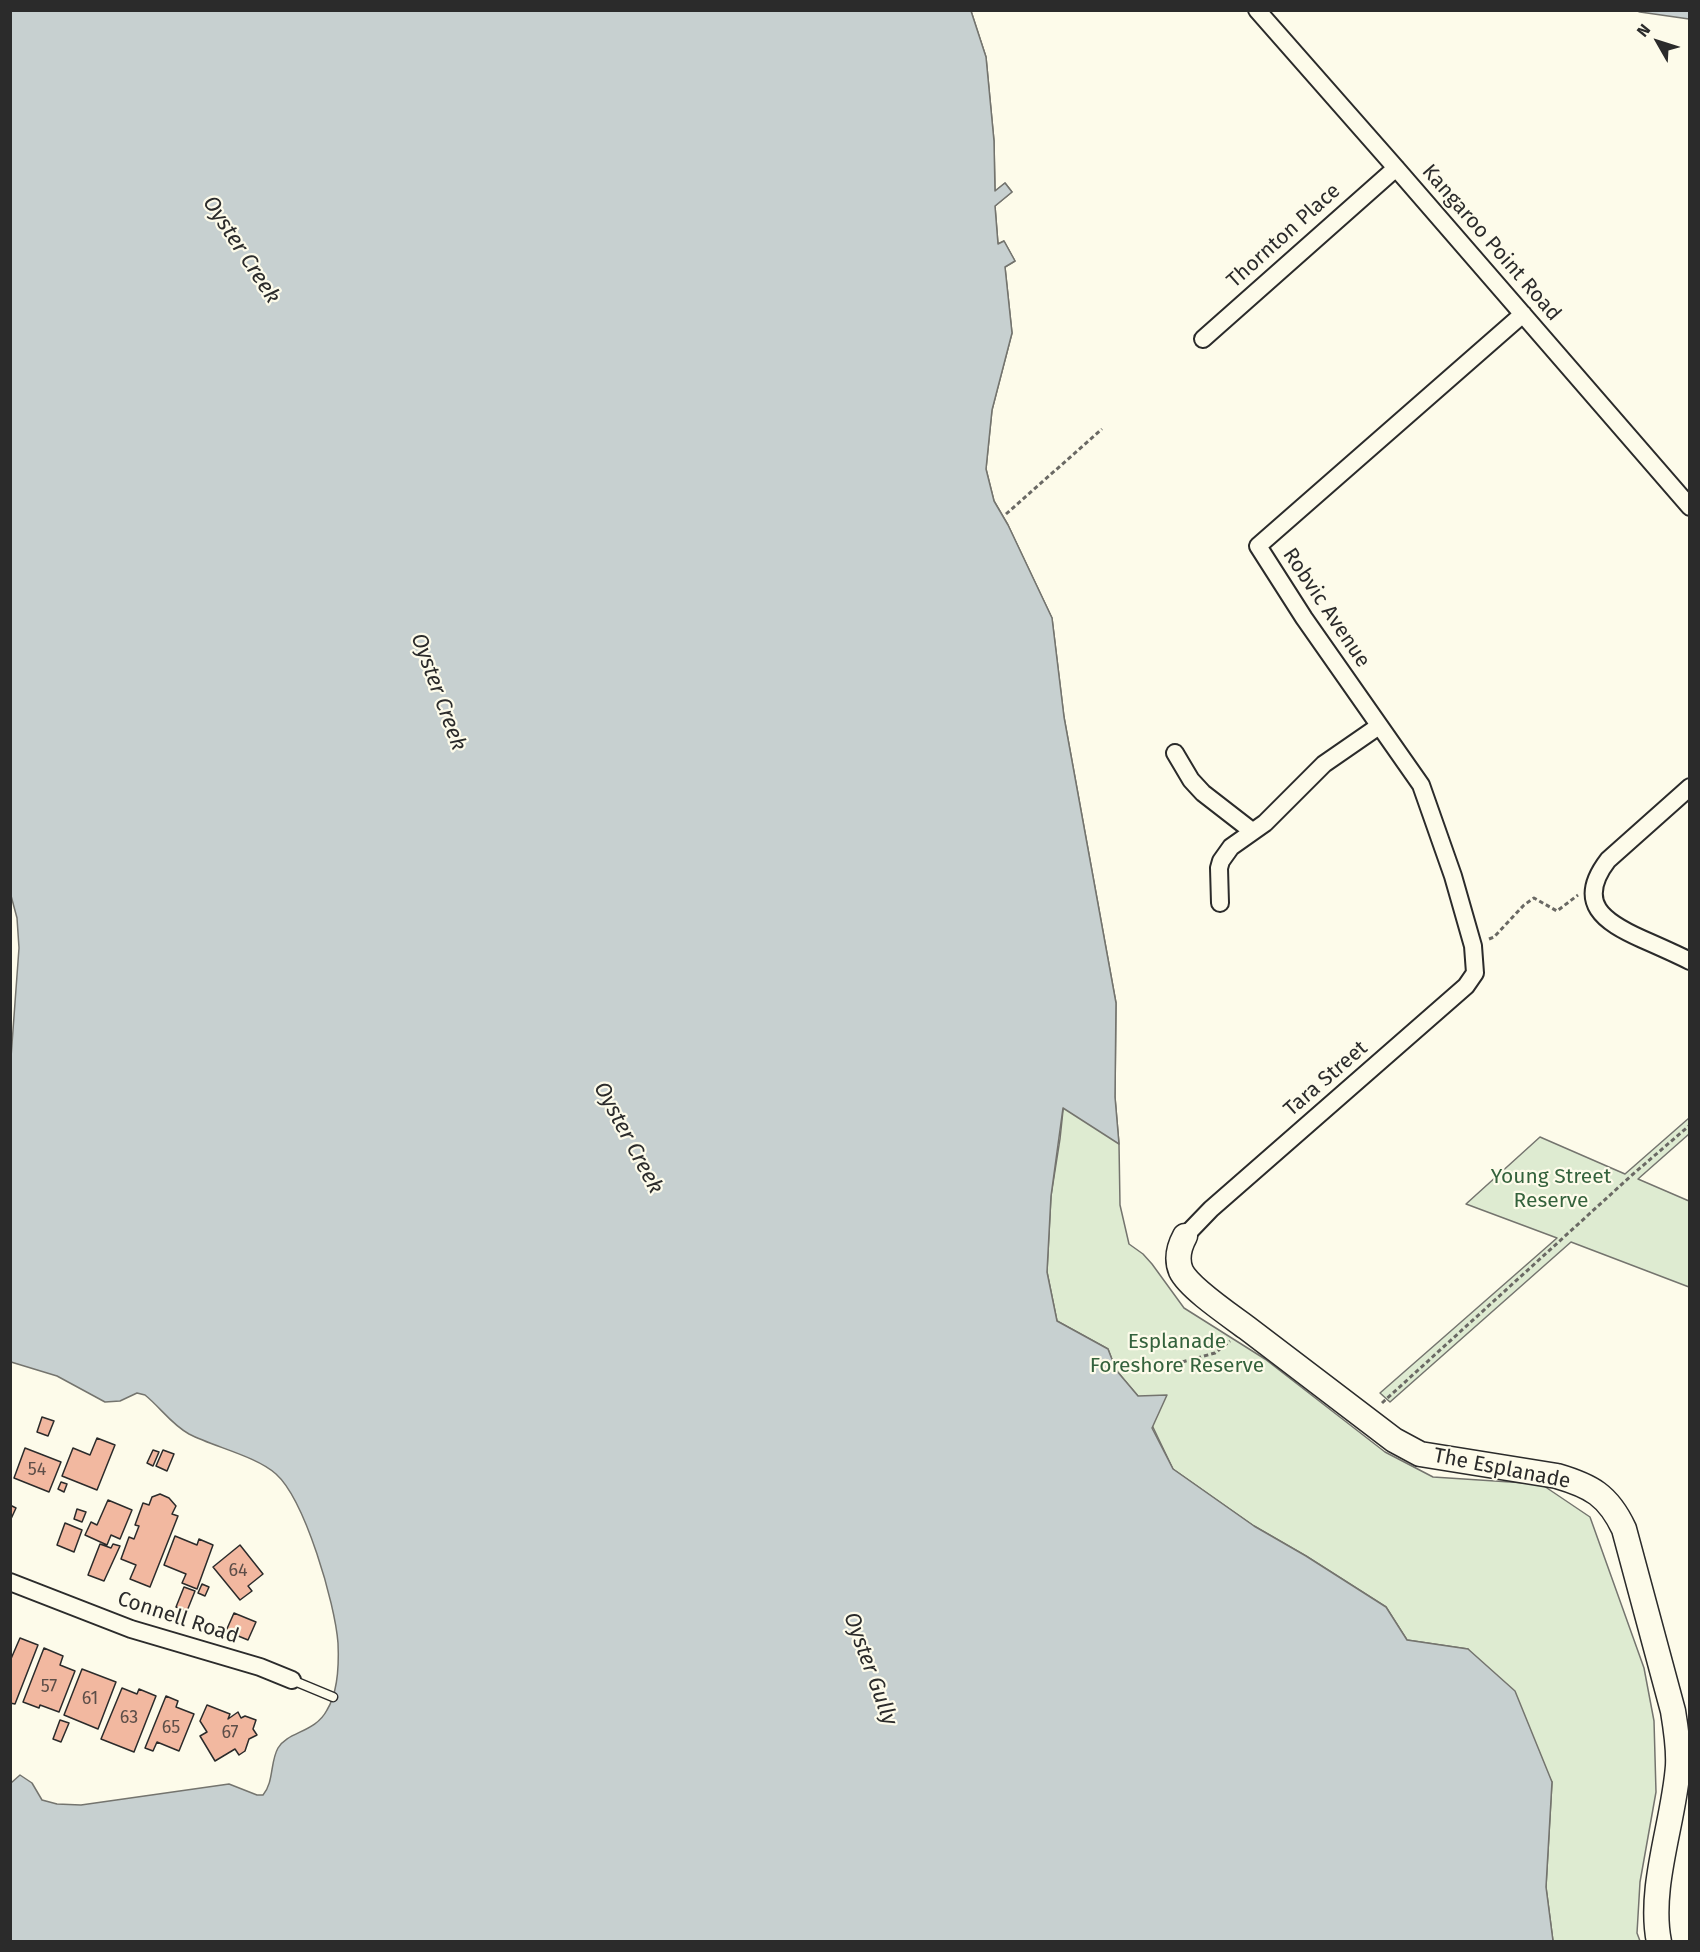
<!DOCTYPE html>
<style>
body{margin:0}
#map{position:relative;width:1700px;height:1952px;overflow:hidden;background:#fdfbea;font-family:"Fira Sans",sans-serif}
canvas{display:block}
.frame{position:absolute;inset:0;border:12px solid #2b2b2b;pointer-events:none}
.north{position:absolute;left:1628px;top:12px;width:60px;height:60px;-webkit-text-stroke:4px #fdfbea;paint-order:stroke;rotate:309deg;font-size:16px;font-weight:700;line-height:24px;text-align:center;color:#2b2b2b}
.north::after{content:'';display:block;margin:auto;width:21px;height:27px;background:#2b2b2b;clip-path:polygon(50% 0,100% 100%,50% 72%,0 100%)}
</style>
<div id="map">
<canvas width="1700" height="1952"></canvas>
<div class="frame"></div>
<div class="north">N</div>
</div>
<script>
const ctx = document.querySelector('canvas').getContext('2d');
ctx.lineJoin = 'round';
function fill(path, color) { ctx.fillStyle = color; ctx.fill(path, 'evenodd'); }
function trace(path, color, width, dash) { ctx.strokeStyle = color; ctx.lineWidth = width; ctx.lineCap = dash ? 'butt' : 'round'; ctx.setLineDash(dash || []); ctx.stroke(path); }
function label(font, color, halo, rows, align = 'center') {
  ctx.font = font + ' "Fira Sans",sans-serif'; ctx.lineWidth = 4.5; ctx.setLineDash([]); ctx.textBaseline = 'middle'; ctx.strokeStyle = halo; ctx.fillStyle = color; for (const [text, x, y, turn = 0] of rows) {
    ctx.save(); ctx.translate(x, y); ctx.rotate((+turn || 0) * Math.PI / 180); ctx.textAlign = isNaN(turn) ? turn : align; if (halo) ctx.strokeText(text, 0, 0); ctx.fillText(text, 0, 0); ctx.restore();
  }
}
const green = new Path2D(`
 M971,11L986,57L994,141L995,191L1005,183L1012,192L995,206L998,244L1004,241L1015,261L1005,267L1012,333L992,410L986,469L994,501L1008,525L1052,618L1064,717L1116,1003L1115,1097L1119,1144L1120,1205L1129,1244L1143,1254L1152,1264L1184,1308L1265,1359L1385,1452L1433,1477L1541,1484L1590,1517L1644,1668L1654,1721L1656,1792L1640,1882L1637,1933L1640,1941H1553L1546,1887L1552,1782L1468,1649L1407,1640L1386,1607L1306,1556L1254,1526L1173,1469L1138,1396L1116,1370L1108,1349L1057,1321L1047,1272L1051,1196L1060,1139L1066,1082L966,520Z
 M1689,1118V1134L1638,1179L1689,1201V1287L1571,1242L1390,1402L1380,1393L1557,1238L1466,1204L1540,1137L1625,1174Z`);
fill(green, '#deebd1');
trace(green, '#74746e', 1.5);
const water = new Path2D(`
 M11,11H971L986,57L994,141L995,191L1005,183L1012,192L995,206L998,244L1004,241L1015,261L1005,267L1012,333L992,410L986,469L994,501L1008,525L1052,618L1064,717L1116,1003L1115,1097L1119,1144L1063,1108L1051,1196L1047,1272L1057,1321L1108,1349L1116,1370L1138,1396L1167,1395L1152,1428L1173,1469L1254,1526L1306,1556L1386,1607L1407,1640L1468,1649L1515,1691L1552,1782L1546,1887L1553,1941H11V1783L20,1775L32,1783L42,1800L57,1804L81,1805L229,1784L257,1795H263C274,1782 270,1762 278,1748C288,1731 315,1733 327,1710C338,1692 339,1664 338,1643C335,1603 305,1500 276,1474C256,1456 214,1447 189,1434C171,1424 161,1408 145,1395L137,1393L120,1401L105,1402L57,1376L11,1362L10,1071L19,948L17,918L10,892Z
 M1637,11H1689V19L1640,12Z`);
fill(water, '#c7d0d0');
trace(water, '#74746e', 1.5);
const building = new Path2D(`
 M42,1417L54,1421L48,1436L37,1432Z
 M97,1438L115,1445L97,1490L62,1476L73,1448L90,1455Z
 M25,1448L61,1462L49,1492L14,1478Z
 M153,1450L159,1452L153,1466L147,1463Z
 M163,1450L174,1454L167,1471L156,1466Z
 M61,1482L67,1484L64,1492L58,1489Z
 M160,1494L169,1498L176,1506L172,1514L178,1516L150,1587L130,1579L136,1565L121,1559L129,1537L134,1539L139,1526L135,1525L143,1503L149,1505L152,1497Z
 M108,1500L132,1510L120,1539L111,1535L107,1545L85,1535L91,1522L97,1525Z
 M10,1505L16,1508L10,1521Z
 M77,1509L86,1512L82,1522L74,1519Z
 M65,1523L82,1530L74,1552L57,1545Z
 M175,1536L197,1545L199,1539L213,1545L197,1589L182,1583L186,1574L164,1565Z
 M100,1544L111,1548L113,1544L120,1546L104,1581L88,1575Z
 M240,1545L263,1574L248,1586L252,1591L240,1600L213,1567Z
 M202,1584L209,1587L205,1596L198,1593Z
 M184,1587L195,1591L187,1611L176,1607Z
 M234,1613L256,1622L248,1640L226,1631Z
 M20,1638L38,1645L15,1704L10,1703V1661Z
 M44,1648L63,1656L60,1665L75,1671L59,1712L40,1705L39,1708L23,1702Z
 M82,1669L116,1682L98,1729L64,1715Z
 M122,1688L137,1694L139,1689L156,1696L134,1752L101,1739Z
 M166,1696L178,1701L176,1707L194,1714L179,1751L157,1742L153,1751L145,1748Z
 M207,1705L230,1714L228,1719L238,1712L241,1718L245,1716L256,1720L253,1729L257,1735L249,1739L245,1751L239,1755L235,1749L215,1761L200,1736L207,1732L200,1721Z
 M60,1720L69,1723L61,1742L53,1739Z`);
fill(building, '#f2b8a0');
trace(building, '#2b2b2b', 1.5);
const lane = new Path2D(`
 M292,1680L333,1697`);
const street = new Path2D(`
 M1257,10L1396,168L1690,507
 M1203,339L1396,168
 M1175,753L1191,780L1203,793L1252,831
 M1690,787L1608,860C1575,903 1604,922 1642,939C1658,946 1674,953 1690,961
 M1220,903L1219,868L1221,861L1231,847L1265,823L1324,764L1379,726
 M1185,1236L1211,1209L1466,986L1475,973L1473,946L1453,876L1421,785L1304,618L1258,546L1523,314
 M10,1582L131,1629L260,1667L292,1680`);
const secondary = new Path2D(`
 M1185,1236C1179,1247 1176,1259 1181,1271C1189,1288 1231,1316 1247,1328C1296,1365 1345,1403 1394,1440L1420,1454L1557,1476C1591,1486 1608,1495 1624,1529L1673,1711C1676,1729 1679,1748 1678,1766C1674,1822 1648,1887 1659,1942`);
trace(lane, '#2b2b2b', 11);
trace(street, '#2b2b2b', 20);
trace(secondary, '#2b2b2b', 27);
trace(new Path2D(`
 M1006,514L1102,429
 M1489,939L1494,937L1524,905L1534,898L1557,911L1578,895
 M1175,1364L1215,1353L1230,1341
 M1382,1403L1632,1175L1690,1125`), '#6a6964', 3, [4.5, 3]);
trace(lane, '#fdfbea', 8);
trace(street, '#fdfbea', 16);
trace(secondary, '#fdfbea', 24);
label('18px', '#5d4e48', null, [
 ["54",37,1470],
 ["64",238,1571],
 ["57",49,1687],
 ["61",90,1699],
 ["63",129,1718],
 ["65",171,1728],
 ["67",230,1733]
]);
label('21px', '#2b2b2b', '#fdfbea', [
 ["Thornton Place",1284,236,-42],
 ["Kangaroo Point Road",1491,243,49],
 ["Robvic Avenue",1326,608,56],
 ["Tara Street",1326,1079,-41],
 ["The Esplanade",1502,1469,11],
 ["Connell Road",178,1618,18]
]);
label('21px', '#34623c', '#fdfbea', [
 ["Young Street",1551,1177],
 ["Reserve",1551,1201],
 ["Esplanade",1177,1342],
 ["Foreshore Reserve",1177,1366]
]);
label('italic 22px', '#2b2b2b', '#fdfbea', [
 ["Oyster Creek",241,250,57],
 ["Oyster Creek",438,692,70],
 ["Oyster Creek",628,1138,62],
 ["Oyster Gully",870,1669,70]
]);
</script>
